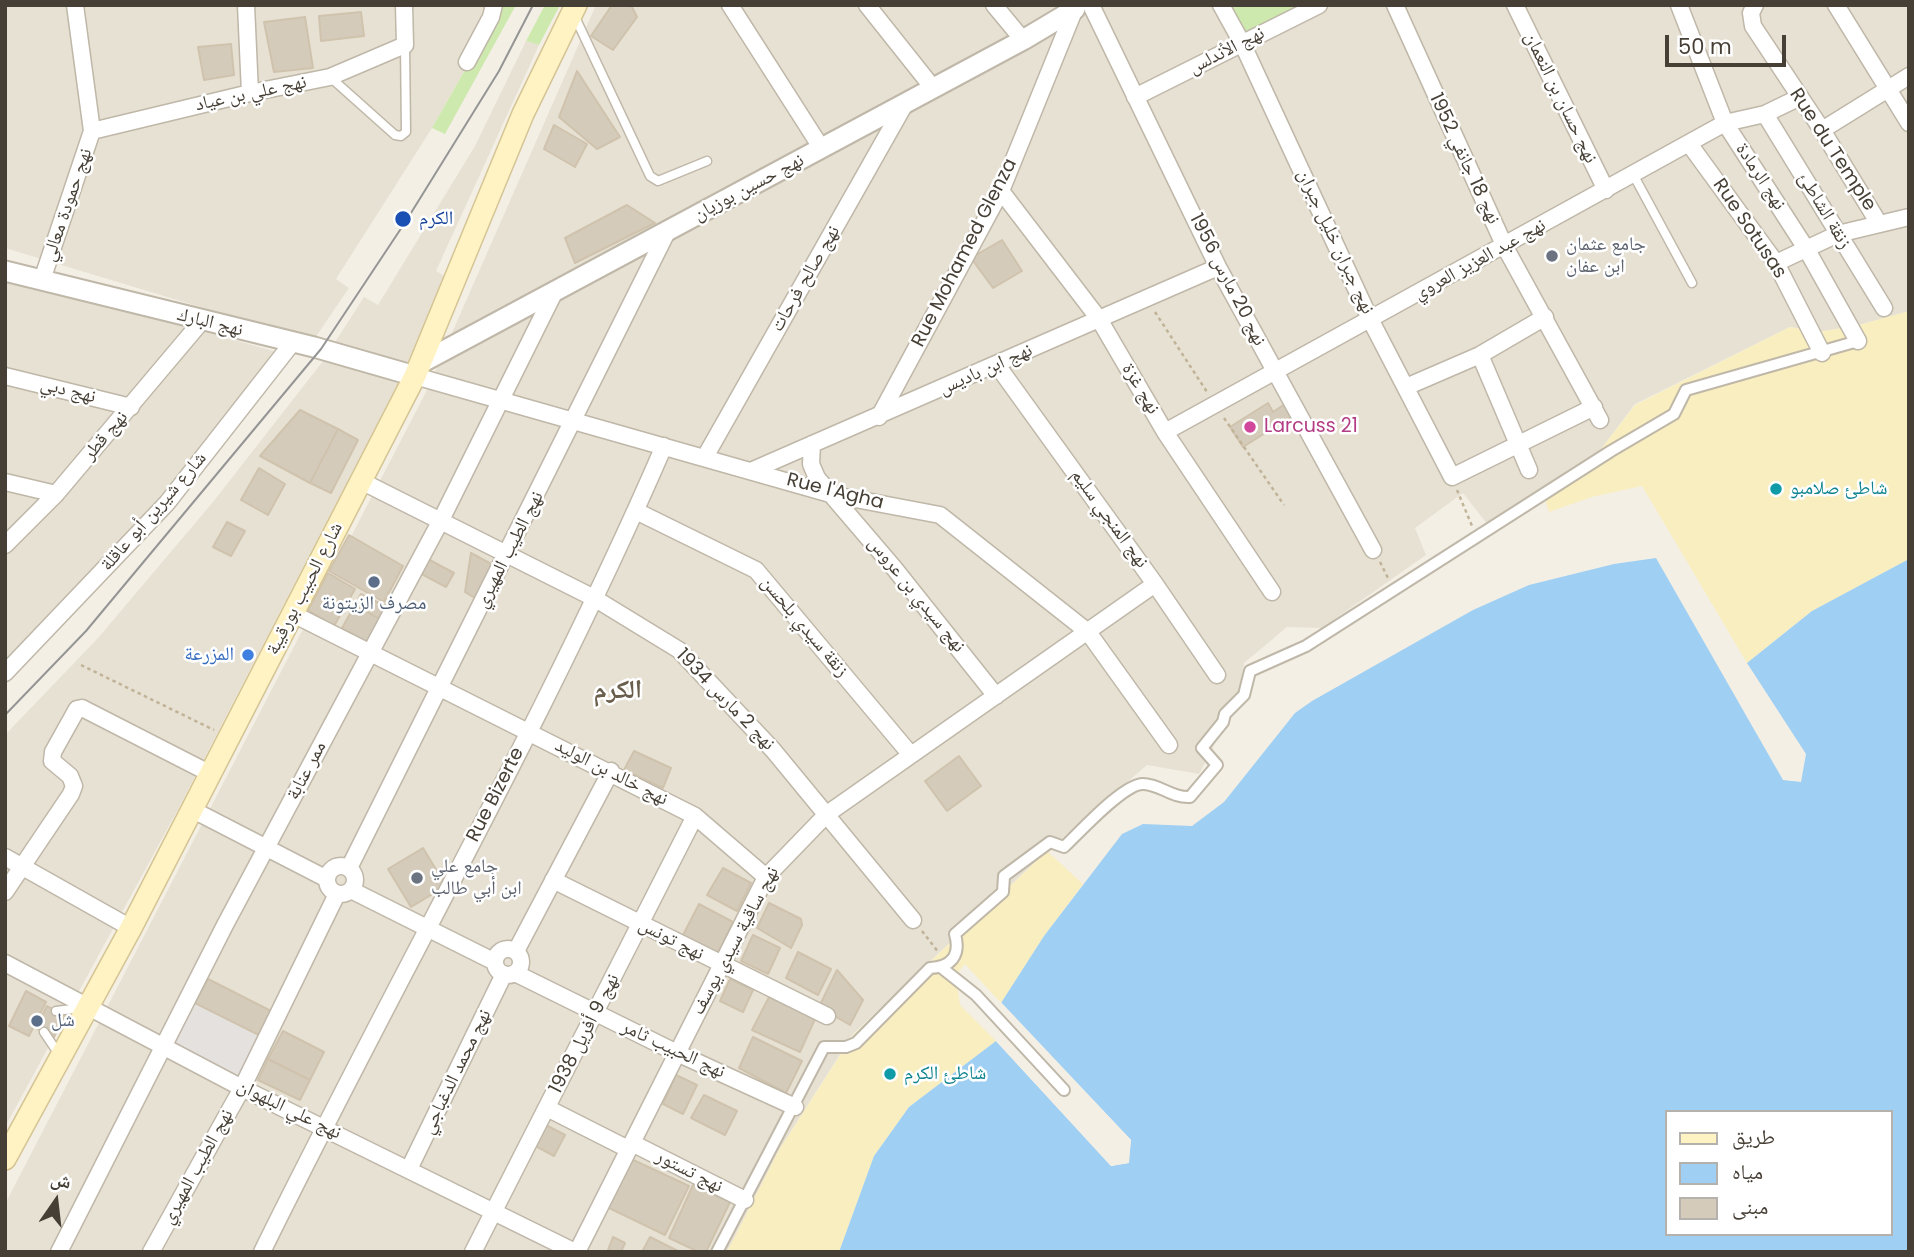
<!DOCTYPE html>
<meta charset="utf-8">
<style>
body{margin:0}
#map{position:relative;width:1914px;height:1257px;overflow:hidden;background:#f3efe5;font-family:Poppins,"Noto Naskh Arabic",sans-serif}
canvas{display:block}
.frame{position:absolute;inset:0;border:7px solid #463f35;pointer-events:none}
.legend{position:absolute;left:1665px;top:1110px;width:228px;height:126px;box-sizing:border-box;background:#fff;border:2px solid #b5b2ae;margin:0;padding:9px 12px;list-style:none;font-size:21px;color:#463f35}
.legend li{display:flex;align-items:center;gap:14px;height:35px}
.legend b{width:35px;border:2px solid #b5b2ae}
.north{position:absolute;left:21px;top:1166px;width:70px;height:70px;-webkit-text-stroke:5px #fff;paint-order:stroke;rotate:14deg;font-size:19px;font-weight:700;line-height:28px;text-align:center;color:#463f35}
.north::after{content:'';display:block;margin:auto;width:24px;height:32px;background:#463f35;clip-path:polygon(50% 0,100% 100%,50% 72%,0 100%)}
.scale{position:absolute;left:1665px;top:35px;width:121px;height:32px;box-sizing:border-box;border:4px solid #463f35;border-top:0;padding-left:9px;font-size:21px;line-height:24px;white-space:nowrap;color:#463f35;-webkit-text-stroke:5px #fff;paint-order:stroke}
</style>
<div id="map">
<canvas width="1914" height="1257"></canvas>
<div class="frame"></div>
<ul class="legend">
<li><b style="height:9px;background:#fff2c3"></b>طريق</li>
<li><b style="height:19px;background:#9fcff2"></b>مياه</li>
<li><b style="height:19px;background:#d5cbba"></b>مبنى</li>
</ul>
<div class="north">ش</div>
<div class="scale">50 m</div>
</div>
<script>
const ctx = document.querySelector('canvas').getContext('2d');
ctx.lineJoin = 'round';
function fill(path, color) { ctx.fillStyle = color; ctx.fill(path, 'evenodd'); }
function trace(path, color, width, dash) { ctx.strokeStyle = color; ctx.lineWidth = width; ctx.lineCap = dash ? 'butt' : 'round'; ctx.setLineDash(dash || []); ctx.stroke(path); }
function label(font, color, halo, rows, align = 'center') {
  ctx.font = font + ' Poppins,"Noto Naskh Arabic",sans-serif'; ctx.lineWidth = 5; ctx.setLineDash([]); ctx.textBaseline = 'middle'; ctx.strokeStyle = halo; ctx.fillStyle = color; for (const [text, x, y, turn = 0] of rows) {
    ctx.save(); ctx.translate(x, y); ctx.rotate((+turn || 0) * Math.PI / 180); ctx.textAlign = isNaN(turn) ? turn : align; if (halo) ctx.strokeText(text, 0, 0); ctx.fillText(text, 0, 0); ctx.restore();
  }
}
fill(new Path2D(`
 M5,5H502L432,128L336,279L349,288L313,341L5,248Z
 M596,5H1909V311L1859,325L1819,332L1790,327L1635,404L1595,457L1488,525L1463,493L1415,528L1426,555L1322,628L1287,627L1244,663L1238,699L1199,774L1147,765L1047,851L853,1034L779,1150L727,1252H5V1204L426,392Z
 M526,41L539,45L436,271L446,277L410,360L176,813L5,1127V735L98,638L213,502L323,361L364,297L378,305L475,146Z
 M5,277L292,356L69,616L5,682Z`), '#e7e1d3');
fill(new Path2D(`
 M502,5H516L445,134L432,128Z
 M545,5H560L539,45L526,41Z
 M1224,5H1301L1238,36Z`), '#cde9ad');
fill(new Path2D(`
 M1909,311V559L1812,611L1747,663L1642,486L1592,497L1549,512L1542,491L1595,457L1635,405L1790,327L1819,332L1859,325Z
 M1047,851L1083,884L1044,936L1001,1003L965,964L956,975L960,1005L996,1041L909,1107L874,1156L839,1252H727L779,1150L853,1035Z`), '#f9eec0');
fill(new Path2D(`
 M190,1001L264,1038L243,1081L168,1044Z`), '#e4e1de');
fill(new Path2D(`
 M1656,558L1783,780L1801,782L1806,754L1747,663L1812,611L1909,559V1252H839L874,1156L909,1107L996,1041L1111,1166L1128,1163L1131,1140L1001,1003L1044,936L1122,834L1143,824L1192,826L1224,802L1295,713L1312,701L1473,610L1529,585L1614,564ZM1667,1112H1891V1234H1667Z`), '#9fcff2');
fill(new Path2D(`
 M999,1000L1131,1140L1129,1163L1111,1166L994,1039H999L1113,1163L1125,1160L1128,1141L999,1005Z`), '#f3efe5');
const building = new Path2D(`
 M612,5H631L637,17L613,50L591,36Z
 M361,12L364,36L321,41L319,16Z
 M305,17L313,68L274,72L264,22Z
 M231,44L234,75L204,80L198,47Z
 M577,71L620,137L597,149L559,117Z
 M554,125L587,144L575,167L544,149Z
 M627,205L655,223L575,263L565,238Z
 M1002,240L1022,271L993,288L971,258Z
 M1268,403L1273,412L1285,404L1292,416L1243,447L1230,427Z
 M300,410L338,429L310,483L260,456Z
 M338,429L358,440L331,493L310,483Z
 M259,468L285,484L268,515L241,500Z
 M227,522L245,531L231,556L213,547Z
 M349,535L403,566L384,602L329,571Z
 M471,553L495,566L478,600L465,592Z
 M426,558L454,573L446,587L418,572Z
 M328,573L355,589L334,626L308,610Z
 M361,594L387,607L381,620L355,605Z
 M355,605L381,620L369,643L342,628Z
 M634,751L671,768L663,788L624,770Z
 M959,756L981,786L947,811L925,781Z
 M423,848L446,886L411,907L388,869Z
 M723,868L751,883L737,911L707,895Z
 M769,903L801,919L802,925L791,948L757,928Z
 M699,904L733,922L717,955L682,937Z
 M753,935L780,948L768,974L741,961Z
 M798,952L831,969L818,995L786,978Z
 M837,970L863,1000L850,1025L819,1007Z
 M208,979L273,1012L261,1036L195,1003Z
 M730,979L753,990L743,1012L720,1001Z
 M26,991L46,1002L29,1036L9,1026Z
 M769,997L815,1019L800,1052L752,1030Z
 M47,1006L65,1016L54,1037L36,1028Z
 M283,1031L324,1052L310,1080L268,1059Z
 M753,1037L802,1061L786,1093L739,1068Z
 M268,1059L310,1080L300,1100L258,1080Z
 M676,1075L697,1085L683,1114L663,1104Z
 M704,1095L737,1111L725,1135L691,1118Z
 M542,1123L565,1135L554,1156L532,1144Z
 M629,1158L689,1186L665,1235L605,1206Z
 M693,1185L730,1202L706,1252H699L669,1238Z
 M613,1237L625,1243L621,1252L608,1250Z
 M650,1237L680,1252H642Z`);
fill(building, '#d5cbba');
trace(building, '#d0c3ad', 2);
const service = new Path2D(`
 M575,17L650,176L658,181L707,161
 M330,77L395,135L401,136L406,132L405,45
 M1634,176L1692,283
 M56,1011L81,1008
 M44,1032L60,1056`);
const pedestrian = new Path2D(`
 M942,968L976,995L1064,1090
 M717,1252L824,1047H846L856,1043L930,968C951,967 961,956 955,934L1003,892L1004,876L1050,842L1064,847C1079,833 1125,782 1144,784C1161,785 1172,798 1190,797L1217,765L1202,748L1223,722L1225,714L1244,695L1250,671L1306,646L1611,451L1674,414L1686,390L1858,341`);
const minor = new Path2D(`
 M246,5L250,93
 M730,5L822,149
 M867,5L933,88
 M994,5L1023,40
 M1091,5L1218,267L1373,550
 M1221,5L1242,43L1370,319L1452,477L1594,407
 M1395,5L1505,247L1600,420
 M1515,5L1606,190
 M1679,5L1725,123L1807,250L1858,341
 M1755,5L1751,13L1753,26L1822,130L1878,222
 M1836,5L1909,123
 M467,62L491,17L494,5
 M1135,97L1319,5
 M1765,114L1884,308
 M1822,130L1909,76
 M92,131L250,93L330,77L405,45L404,5
 M1690,145L1776,263L1822,353
 M1001,191L1099,319L1165,432L1272,592
 M1776,263L1838,234L1909,217
 M42,280L92,131L75,5
 M1480,355L1529,470
 M997,365L1155,584L1217,675
 M5,376L131,407
 M415,376L834,495L940,515L1088,632L1169,745
 M1406,387L1480,355L1545,317
 M879,417L1001,191L1076,6
 M1165,432L1725,123L1765,114L1798,98
 M812,444L811,464L817,478L894,568L996,696
 M705,457L906,102
 M753,470L1218,267
 M361,481L594,598L679,650L773,750L913,920
 M5,482L56,494
 M636,511L756,570L911,755
 M5,545L56,494L201,322
 M293,614L695,816L766,877
 M5,673L167,503L293,342
 M193,810L327,879
 M5,857L131,928
 M327 880a14 14 0 1 1 28 0a14 14 0 1 1-28 0Z
 M349,868L668,230
 M553,880L827,1016
 M351,890L495,962
 M5,892L71,794L74,786L70,776L52,761L53,752L77,709L82,708L211,774
 M495 962a13 13 0 1 1 26 0a13 13 0 1 1-26 0Z
 M516,951L611,771
 M5,963L242,1088L575,1252
 M515,973L677,1053L795,1107
 M547,1108L628,1149
 M632,1143L745,1200
 M409,1169L504,974
 M59,1252L225,925L440,522L555,291
 M151,1252L242,1088L337,894
 M262,1252C394,983 545,721 664,446
 M473,1252L695,816
 M577,1252L766,877L827,814L1155,584`);
const tertiary = new Path2D(`
 M5,271L314,347L415,376
 M421,363L1023,40L1075,9`);
const secondary = new Path2D(`
 M5,1159L131,928L415,376L523,114L576,5`);
trace(service, '#bfb7a8', 11);
trace(pedestrian, '#bfb7a8', 14);
trace(minor, '#bfb7a8', 19);
trace(tertiary, '#bfb7a8', 23);
trace(secondary, '#d5c494', 24);
trace(new Path2D(`
 M1155,312L1207,392
 M1224,418L1284,505
 M1457,490L1472,526
 M1380,562L1388,578
 M81,665L214,730
 M922,931L939,953`), '#c1b398', 2.5, [3.5, 3.5]);
trace(service, '#fff', 8);
trace(pedestrian, '#fff', 10);
trace(minor, '#fff', 16);
trace(tertiary, '#fff', 19);
trace(secondary, '#fff2c3', 21);
trace(new Path2D(`
 M5,715L86,631L321,349L406,221L499,71L533,5`), '#959595', 2);
for (const [x, y, r, color] of [
 [403,219,9,"#1a4fb4"],
 [1552,256,7,"#6b7280"],
 [1250,427,7,"#d1479c"],
 [1776,489,7,"#0f9aa8"],
 [374,582,7,"#5c6f8a"],
 [248,655,7,"#3f7fe0"],
 [417,878,7,"#6b7280"],
 [37,1021,7,"#5c6f8a"],
 [890,1074,7,"#0f9aa8"]
]) { const dot = new Path2D(); dot.arc(x, y, r, 0, 2 * Math.PI); ctx.fillStyle = color; ctx.fill(dot); trace(dot, '#fff', 2.5); }
label('19px', '#463f35', '#fff', [
 ["نهج الأندلس",1227,51,-27],
 ["نهج علي بن عياد",251,94,-12],
 ["نهج حسان بن النعمان",1560,98,64],
 ["Rue du Temple",1832,150,57],
 ["نهج 18 جانفي 1952",1464,159,65],
 ["نهج الرمادة",1760,177,57],
 ["نهج حسين بوزيان",749,188,-28],
 ["نهج حمودة معالي",68,205,-71],
 ["زنقة الشاطئ",1824,211,59],
 ["Rue Sotusas",1749,229,56],
 ["نهج جبران خليل جبران",1335,242,65],
 ["Rue Mohamed Glenza",965,253,-63],
 ["نهج عبد العزيز العروي",1480,260,-29],
 ["نهج صالح فرحات",806,279,-60],
 ["نهج 20 مارس 1956",1227,280,63],
 ["نهج البارك",210,323,14],
 ["نهج ابن باديس",986,370,-24],
 ["نهج غزة",1140,389,59],
 ["نهج دبي",68,391,14],
 ["نهج قطر",106,436,-49],
 ["Rue l'Agha",835,492,14],
 ["شارع شيرين أبو عاقلة",154,512,-49],
 ["نهج المنجي سليم",1109,519,54],
 ["نهج الطيب المهيري",510,550,-63],
 ["شارع الحبيب بورقيبة",305,589,-63],
 ["نهج سيدي بن عروس",916,595,51],
 ["زنقة سيدي بلحسن",804,627,50],
 ["نهج 2 مارس 1934",725,700,46],
 ["ممر عنابة",307,771,-62],
 ["نهج خالد بن الوليد",611,773,27],
 ["Rue Bizerte",496,795,-63],
 ["نهج تونس",671,940,27],
 ["نهج ساقية سيدي يوسف",736,941,-62],
 ["نهج 9 أفريل 1938",585,1034,-63],
 ["نهج الحبيب ثامر",673,1050,25],
 ["نهج محمد الدغباجي",457,1072,-64],
 ["نهج علي البلهوان",289,1110,26],
 ["نهج الطيب المهيري",198,1167,-61],
 ["نهج تستور",689,1172,27]
]);
label('19px', '#164399', '#fff', [
 ["الكرم",419,219]
], 'left');
label('19px', '#5b616d', '#fff', [
 ["جامع عثمان",1566,245],
 ["ابن عفان",1566,267],
 ["جامع علي",431,867],
 ["ابن أبي طالب",431,889]
], 'left');
label('19px', '#b23c85', '#fff', [
 ["Larcuss 21",1264,427]
], 'left');
label('19px', '#0d838f', '#fff', [
 ["شاطئ صلامبو",1790,489],
 ["شاطئ الکرم",904,1074]
], 'left');
label('19px', '#4e5e75', '#fff', [
 ["مصرف الزيتونة",374,604],
 ["شل",51,1021,"left"]
]);
label('19px', '#366cbe', '#fff', [
 ["المزرعة",234,655]
], 'right');
label('bold 26px', '#695e4c', '#fff', [
 ["الكرم",618,691]
]);
</script>
